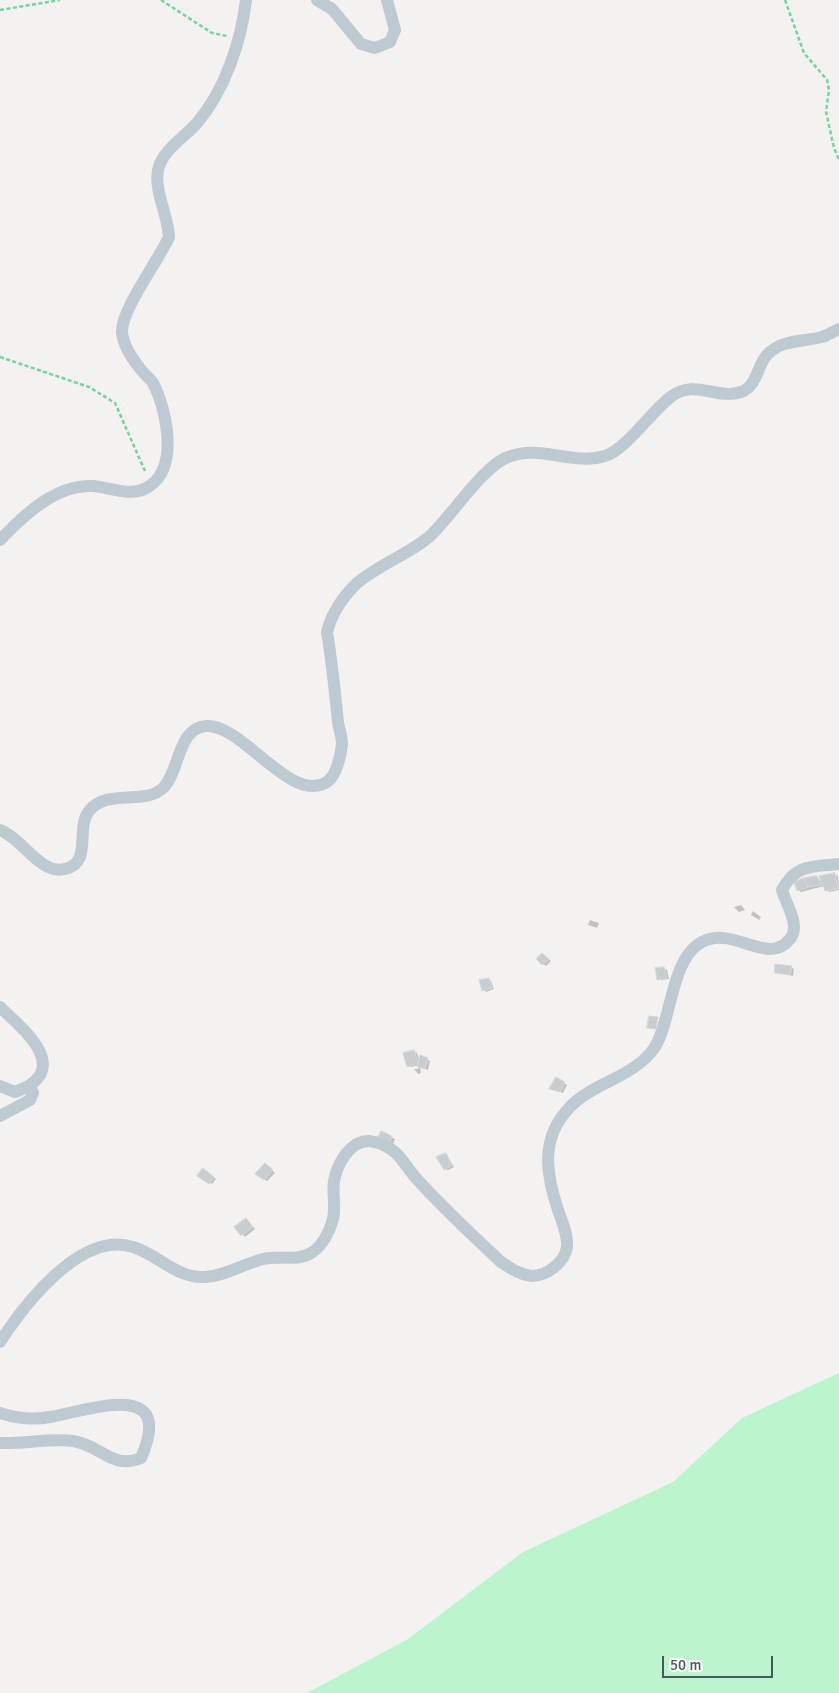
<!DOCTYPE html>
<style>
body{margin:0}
#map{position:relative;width:839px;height:1693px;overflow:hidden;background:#f4f1f1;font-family:Signika,sans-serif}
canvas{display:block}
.scale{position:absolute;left:662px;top:1656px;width:111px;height:22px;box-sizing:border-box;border:2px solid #475761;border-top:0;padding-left:6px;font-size:15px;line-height:18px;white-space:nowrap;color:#475761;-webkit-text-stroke:4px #fff;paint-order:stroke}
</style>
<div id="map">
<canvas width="839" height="1693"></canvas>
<div class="scale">50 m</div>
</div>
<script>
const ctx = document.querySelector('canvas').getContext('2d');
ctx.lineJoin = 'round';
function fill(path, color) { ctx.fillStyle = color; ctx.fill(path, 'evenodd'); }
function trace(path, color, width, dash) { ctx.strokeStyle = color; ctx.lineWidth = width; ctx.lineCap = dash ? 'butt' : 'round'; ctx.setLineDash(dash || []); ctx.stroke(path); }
fill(new Path2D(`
 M839,1373V1693H307L408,1639L523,1552L673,1482L742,1418Z`), '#bcf4cd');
fill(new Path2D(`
 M835,875L838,876L839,890L829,892L824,886L801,892L798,890L817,878L822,881Z
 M741,905L745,910L739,912L734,907Z
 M753,911L761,917L759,920L751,915Z
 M590,920L599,923L597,928L588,925Z
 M545,956L551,961L546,966L543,964Z
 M791,967L794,969L793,976L776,972Z
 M664,968L667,970L669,979L661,980L658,979Z
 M488,979L491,981L494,989L486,992L484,990Z
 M414,1051L417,1053L420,1062L427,1059L430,1061L428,1070L420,1067L421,1073L418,1074L414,1069H418L419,1065L411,1067L408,1066Z
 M557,1079L567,1085L563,1093L554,1090Z
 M381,1133L395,1139L393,1144L383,1139Z
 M446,1154L454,1167L448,1170L445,1169Z
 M268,1166L275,1173L267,1181L257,1174Z
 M207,1171L216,1179L212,1184L199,1176Z
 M246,1219L255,1229L245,1237L236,1227Z`), '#0003');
const building = new Path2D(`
 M835,873L838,889L825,891L819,876Z
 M817,876L821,885L808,887L804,878Z
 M804,878L808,887L797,891L794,882Z
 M542,953L549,959L542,965L536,959Z
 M775,964L792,966L790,975L775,973Z
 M664,967L667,978L657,980L655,968Z
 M489,978L492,988L482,991L479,980Z
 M649,1016L658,1017L656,1029L647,1028Z
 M414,1050L418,1063L407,1067L403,1053Z
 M420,1055L428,1058L425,1069L418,1067Z
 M556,1077L565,1082L560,1092L549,1089Z
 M381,1131L392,1136L389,1143L378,1138Z
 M446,1153L452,1165L444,1170L436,1157Z
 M265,1163L273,1170L264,1180L255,1174Z
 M203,1168L214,1177L209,1184L197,1176Z
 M246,1218L253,1227L241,1236L234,1227Z`);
fill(building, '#c8cdd2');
trace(building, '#d5d8dd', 1);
trace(new Path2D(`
 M161,0L212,33L227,36
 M785,0L804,53L827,80L829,90L826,112L834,148L839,160
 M0,10L60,0
 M0,357L89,387L115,403L145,471`), '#71d69a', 2.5, [4, 2.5]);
trace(new Path2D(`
 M317,0L332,9L361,44L375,48L390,42L395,30L387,0
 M0,540C24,515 55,485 92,486C111,487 134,499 151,485C179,464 166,408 153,383C150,378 145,375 142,371C133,360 123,346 122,332C121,310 159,260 169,237C168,215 154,191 158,170C162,150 185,137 197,123C225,90 241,42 246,0
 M0,830C23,839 40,875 65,869C93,863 75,828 89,811C107,788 144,806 163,788C180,772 177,728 206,726C242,723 291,805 327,782C336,776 341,756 342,744C342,737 339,729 338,722C335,692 332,662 327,632C332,612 342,598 356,584C378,565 407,555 429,537C451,517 483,466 508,457C540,444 573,466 605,456C627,449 652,410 672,396C695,379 717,400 741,392C757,386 757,367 766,356C781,339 803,342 822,337C828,335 834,331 839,329
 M0,1007C27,1032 73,1071 15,1092L0,1086
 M0,1116L30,1100L33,1093L30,1086
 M0,1342C24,1305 81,1230 133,1247C159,1255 177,1279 205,1277C226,1276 243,1264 263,1259C279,1255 296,1262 311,1253C322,1247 330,1231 333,1219C336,1207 332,1193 334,1181C337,1165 349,1141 369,1141C379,1142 388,1146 396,1153C403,1160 408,1169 415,1177C442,1207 472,1235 501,1262C510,1268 520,1275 532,1276C547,1276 565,1262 567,1247C568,1234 562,1222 558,1210C546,1174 540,1139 569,1108C593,1082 634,1078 655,1047C672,1019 671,958 702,942C734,925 768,967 790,939C801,926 786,904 782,890C796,864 812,867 839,864
 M0,1413C15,1418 34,1420 50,1417C90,1410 176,1378 141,1458C112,1470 101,1445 73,1441C52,1438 22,1444 0,1443`), '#becad2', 12);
</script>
